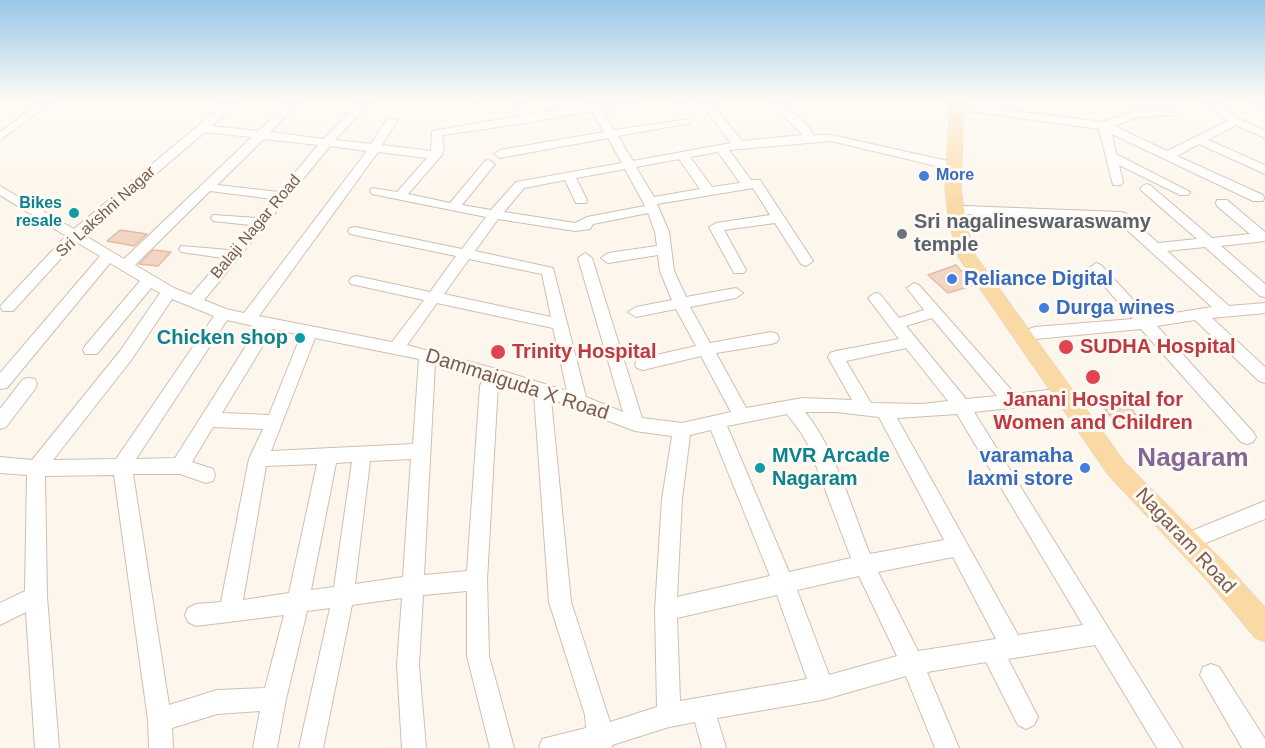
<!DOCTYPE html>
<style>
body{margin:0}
canvas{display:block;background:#fdf6ec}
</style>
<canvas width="1265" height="748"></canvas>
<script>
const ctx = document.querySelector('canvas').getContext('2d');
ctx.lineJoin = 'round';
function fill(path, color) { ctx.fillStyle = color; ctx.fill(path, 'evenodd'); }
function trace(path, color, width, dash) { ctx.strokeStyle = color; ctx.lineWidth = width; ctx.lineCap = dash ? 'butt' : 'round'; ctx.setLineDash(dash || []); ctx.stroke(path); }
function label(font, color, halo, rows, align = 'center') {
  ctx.font = font + ' Helvetica,sans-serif'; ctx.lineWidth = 6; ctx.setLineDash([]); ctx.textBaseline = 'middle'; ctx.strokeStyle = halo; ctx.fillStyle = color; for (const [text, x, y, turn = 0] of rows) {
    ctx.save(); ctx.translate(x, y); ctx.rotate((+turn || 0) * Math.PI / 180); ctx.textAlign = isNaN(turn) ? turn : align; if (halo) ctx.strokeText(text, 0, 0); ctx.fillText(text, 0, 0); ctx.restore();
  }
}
const building = new Path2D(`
 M120,230L147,234L134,246L107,241Z
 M153,250L171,252L158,266L139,264Z
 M956,265L974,285L948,293L928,275Z
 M1126,402L1139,419L1115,422L1102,405Z`);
fill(building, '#f3d5c3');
trace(building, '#e6bba3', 1.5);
const minor = new Path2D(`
 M43,100H55L0,140V132Z
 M229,100H241L212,126L258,131L291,100H302L270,132L324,139L361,100H372L335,140L371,144L387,119L391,118L397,121L382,145L431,151L432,131L519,116L516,100H526L530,114L588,105L586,100H597L598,103L641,100L636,103L602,109L614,130L690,119V123L618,136L633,161L731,143L701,103L704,100L710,101L742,141L803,135L768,100H780L807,125L814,135H831L957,163L959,166L953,170L831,141L729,150L751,180H760L813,261L806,266L801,264L775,223L724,230L746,270L744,273H734L709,227L716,223L770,215L753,188L657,204L669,232L674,271L686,297L736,288L743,293L736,298L690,307L710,343L771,332L777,334L779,338L777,342L771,344L716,353L746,408L803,398L852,400L828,357L830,353L836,351L899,339L868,298L875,293L880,294L899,318L924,310L907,288L914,283L919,285L1015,394L1065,388L1071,390L1073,395L1071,400L1065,402L974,412L1183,748H1157L1095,645L1008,659L1038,717L1034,725L1026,729L1018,725L986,662L927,672L959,748H935L906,676L822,700L717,718L726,748H702L695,722L669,727L612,745V748H539L542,739L586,728L585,715L549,602L534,394L498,383L487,580L489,656L514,748H490L467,656V591L423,595L419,665L426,748H402L397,665L402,598L352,605L323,748H299L330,608L307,611L286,699L277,748H253L260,711L217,714L172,728L173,748H149L148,720L114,475L45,476L47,597L59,748H35L26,612L0,625V603L25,591L27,475L0,473V457L32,460L120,351L160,293L151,288L97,354H85L83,350L85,346L140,281L110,263L7,388L0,389V373L100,256L76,242L13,311H3L0,307L3,303L66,236L0,195V186L74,229ZM592,111L604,132L500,150L494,154L500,158L608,138L622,163L516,182L491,210L462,205L495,164L489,160L485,161L450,203L408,194L442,155L444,148L442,135L526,123ZM205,132L252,137L124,259L84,235ZM264,139L318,145L279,192L217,185ZM330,146L367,151L244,313L226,309L204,300ZM378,152L427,158L397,192L372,188L370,191L372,194L486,217L462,249L355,227L350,228L348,231L350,234L456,256L430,292L356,276L351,278L349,281L351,284L424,300L392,342L259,316ZM718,152L740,183L712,187L690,157ZM679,159L700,189L654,197L636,167ZM625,169L645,206L587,217L575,223L504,212L524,188L565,180L576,203H586L587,200L576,178ZM210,191L273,199L257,218L213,215L211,218L213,221L250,225L229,250L181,246L179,249L181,252L223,258L191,295L174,288L135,265ZM648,213L655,232L657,246L608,253L601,258L608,263L658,255L660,271L672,300L636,307L628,312L636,317L676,309L696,346L643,358L637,360L635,364L637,368L643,370L701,356L731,412L682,423L642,418L592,258L585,253L578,258L623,412L586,397L553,268L475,251L498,219L575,231L590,229L593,224ZM469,259L542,274L551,317L444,294ZM172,299L214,316L116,459L53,460L132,359ZM437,303L553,328L567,391L493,368L407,345ZM932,318L997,396L966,399L906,326ZM227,320L258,327L175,458L136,459ZM273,329L301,335L269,415L222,413ZM315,338L419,359L413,444L271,451ZM906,348L948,401L922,404L871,403L846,361ZM435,363L483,378L480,386L467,571L424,575ZM551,399L635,431L672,436L662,499L655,610L657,707L610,722L571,602ZM805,412H836L879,417L944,540L870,554C852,510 835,448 805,412ZM787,414L802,434L809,447L851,558L789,572L727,426ZM957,414L1083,625L1018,635L897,418ZM213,427L263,429L249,459L221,602L196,604L188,608L185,615L188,622L196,626L284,615L265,688L217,690L169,705L133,474H180L206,483L213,481L215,475L213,469L192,462ZM711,430L770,576L677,597L682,499L690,435ZM411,459L403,577L355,584L370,461ZM352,462L334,587L311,590L336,463ZM317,464L289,593L243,600L266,466ZM953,557L996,639L918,651L878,572ZM859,576L897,656L829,675L797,590ZM777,595L807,679L680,701L677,618Z
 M469,100H482L477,103Z
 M676,100H688V101L683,104Z
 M1202,100H1214L1240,119L1265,131V138L1236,125L1208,140L1265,165V174L1199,144L1177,156L1263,195L1264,198L1263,201H1253L1112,134L1116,154L1190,192L1188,195H1180L1119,165L1123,182L1121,185H1113L1099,129L968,111L963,108L968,105L1103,122L1135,111L1173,110L1177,111V115L1137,117L1114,126L1167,151L1228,121Z
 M1247,100H1259L1265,104V112Z
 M1146,184L1150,185L1212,238L1250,234L1217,206L1216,203L1217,200H1227L1265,232V241L1221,246L1265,284V297L1260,296L1205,247L1167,251L1229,306L1265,303V313L1212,318L1265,367V383L1259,381L1195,320L1157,326L1253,432L1256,437L1253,442L1247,444L1241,442L1141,329L1035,339L1029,337L1027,333L1029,329L1035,327L1133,319L1091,271L1089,268L1096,263L1101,265L1149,317L1212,307L1116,220L964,214L957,210L964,206L1120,212L1125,213L1158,243L1197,239L1142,191L1140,188Z
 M29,378L35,379L37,384L35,389L6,427L0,429V409L23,379Z
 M1265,501V519L1196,547L1189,544L1186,538L1189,532Z
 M1211,664L1219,667L1265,739V748H1242L1200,675L1203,667Z`);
const major = new Path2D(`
 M950,100H964L961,189L966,223L976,256L1124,461L1227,565L1265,607V642L1255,638L1209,583L1108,475L958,257L949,223L945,189Z`);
trace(minor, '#d1beb0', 2);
trace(major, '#dad1cd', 1);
fill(minor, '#fff');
fill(major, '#fbd9a5');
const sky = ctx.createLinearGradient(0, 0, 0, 205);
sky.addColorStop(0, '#97c7e8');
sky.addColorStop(0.49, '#fefbf6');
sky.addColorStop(1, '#fefbf600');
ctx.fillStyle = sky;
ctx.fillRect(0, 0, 1265, 205);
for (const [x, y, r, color] of [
 [924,176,6,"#3f7fe0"],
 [74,213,6,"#0f9aa8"],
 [902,234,6,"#6b7280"],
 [952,279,6,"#3f7fe0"],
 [1044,308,6,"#3f7fe0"],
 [300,338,6,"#0f9aa8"],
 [1066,347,8,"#e0444e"],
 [498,352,8,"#e0444e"],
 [1093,377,8,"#e0444e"],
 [760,468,6,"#0f9aa8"],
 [1085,468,6,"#3f7fe0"]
]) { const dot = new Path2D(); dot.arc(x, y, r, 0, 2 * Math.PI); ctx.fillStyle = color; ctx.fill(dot); trace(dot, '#fffaf3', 2); }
label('bold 16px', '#366cbe', '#fffaf3', [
 ["More",936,176]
], 'left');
label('bold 16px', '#0d838f', '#fffaf3', [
 ["Bikes",62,204],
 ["resale",62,222]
], 'right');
label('16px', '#7a5c4d', '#fffaf3', [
 ["Sri Lakshni Nagar",106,212,-42],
 ["Balaji Nagar Road",256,227,-50]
]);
label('bold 20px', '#5b616d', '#fffaf3', [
 ["Sri nagalineswaraswamy",914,222],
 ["temple",914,245]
], 'left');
label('bold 20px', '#366cbe', '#fffaf3', [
 ["Reliance Digital",964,279],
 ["Durga wines",1056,308],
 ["varamaha",1073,456,"right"],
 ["laxmi store",1073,479,"right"]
], 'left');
label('bold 20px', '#0d838f', '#fffaf3', [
 ["Chicken shop",288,338],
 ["MVR Arcade",772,456,"left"],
 ["Nagaram",772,479,"left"]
], 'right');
label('bold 20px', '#be3a42', '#fffaf3', [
 ["SUDHA Hospital",1080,347],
 ["Trinity Hospital",512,352],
 ["Janani Hospital for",1093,400,"center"],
 ["Women and Children",1093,423,"center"]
], 'left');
label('20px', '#7a5c4d', '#fffaf3', [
 ["Dammaiguda X Road",517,385,18],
 ["Nagaram Road",1185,541,47]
]);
label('bold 26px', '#846695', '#fffaf3', [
 ["Nagaram",1193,459]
]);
</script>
